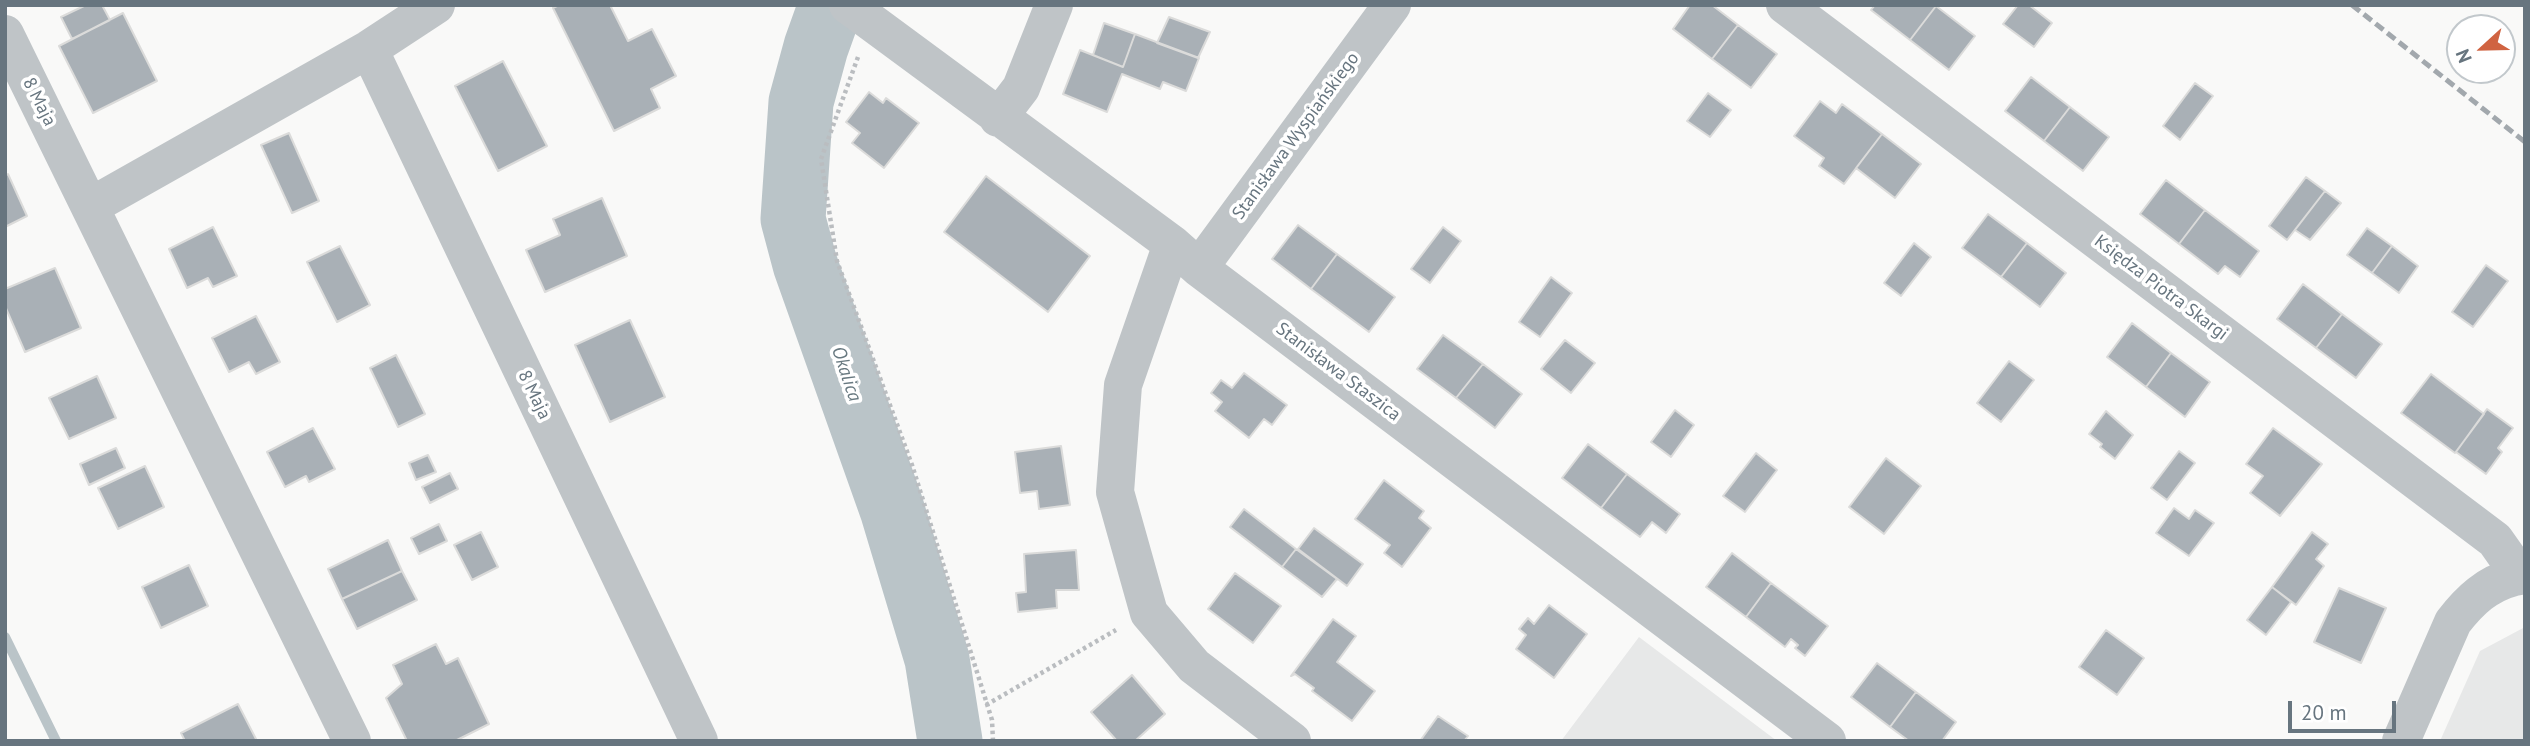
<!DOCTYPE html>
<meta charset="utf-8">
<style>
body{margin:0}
#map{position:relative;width:2530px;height:746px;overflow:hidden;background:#f9f9f8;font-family:"PT Sans",sans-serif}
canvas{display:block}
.frame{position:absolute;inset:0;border:7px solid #67757f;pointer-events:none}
.north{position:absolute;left:2446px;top:14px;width:70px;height:70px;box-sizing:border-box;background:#fff;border:2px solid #c2c8cc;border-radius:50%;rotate:248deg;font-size:19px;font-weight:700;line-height:28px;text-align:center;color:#67757f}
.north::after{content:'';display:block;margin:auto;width:24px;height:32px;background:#d06341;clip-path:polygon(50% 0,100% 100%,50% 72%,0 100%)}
.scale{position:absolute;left:2288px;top:701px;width:108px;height:32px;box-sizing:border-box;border:4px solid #67757f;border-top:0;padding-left:9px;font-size:21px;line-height:24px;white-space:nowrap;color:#67757f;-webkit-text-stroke:5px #fff;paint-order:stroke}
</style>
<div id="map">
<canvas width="2530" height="746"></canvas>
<div class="frame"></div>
<div class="north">N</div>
<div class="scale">20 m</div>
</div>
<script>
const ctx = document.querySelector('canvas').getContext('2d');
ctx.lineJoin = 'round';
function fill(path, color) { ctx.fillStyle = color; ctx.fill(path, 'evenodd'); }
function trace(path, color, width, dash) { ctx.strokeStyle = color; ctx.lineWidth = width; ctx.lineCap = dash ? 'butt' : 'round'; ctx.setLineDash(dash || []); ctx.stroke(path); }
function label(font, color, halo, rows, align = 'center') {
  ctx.font = font + ' "PT Sans",sans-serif'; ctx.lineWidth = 7; ctx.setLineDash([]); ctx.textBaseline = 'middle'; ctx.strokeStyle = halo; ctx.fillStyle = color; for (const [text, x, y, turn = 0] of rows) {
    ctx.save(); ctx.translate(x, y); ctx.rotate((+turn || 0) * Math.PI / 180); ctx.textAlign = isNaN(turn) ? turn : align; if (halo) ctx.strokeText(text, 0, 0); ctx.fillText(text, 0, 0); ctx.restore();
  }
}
fill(new Path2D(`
 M2525,627V741H2440L2480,651Z
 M1639,637L1777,741H1561Z`), '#e7e8e8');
trace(new Path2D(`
 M5,637L56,741`), '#bac4c8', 10);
trace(new Path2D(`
 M831,5L816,47L801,102L793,219L805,264L892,509L937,659L950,741`), '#bac4c8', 65);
const building = new Path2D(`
 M86,5H102L110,20L72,39L61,17Z
 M559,5H610L628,41L652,29L676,76L651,89L660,108L614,131L553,8Z
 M1690,5H1712L1738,25L1712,59L1673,29Z
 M1875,5H1935L1936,6L1910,40L1871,10Z
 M2018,5H2029L2052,23L2034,47L2003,24Z
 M1936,6L1975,36L1949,70L1910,40Z
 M123,13L157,81L93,113L59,46Z
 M1169,17L1210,32L1198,58L1157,43Z
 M1104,23L1135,34L1123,67L1093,55Z
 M1738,25L1777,54L1751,88L1712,59Z
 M1135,34L1199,58L1186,91L1163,82L1160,89L1122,74L1107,112L1063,94L1080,50L1123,67Z
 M503,61L547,146L498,171L455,86Z
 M2031,77L2070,107L2044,141L2005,111Z
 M2195,83L2213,96L2180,140L2163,126Z
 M869,92L883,103L886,98L919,123L884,168L852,143L860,133L846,122Z
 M1708,93L1731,110L1710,137L1687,121Z
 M1820,101L1836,113L1842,104L1882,134L1844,184L1819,166L1824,158L1794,136Z
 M2070,107L2109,137L2083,171L2044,141Z
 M289,133L319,201L292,213L261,145Z
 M1882,134L1921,164L1895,198L1856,168Z
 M8,174L27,216L5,227V176Z
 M986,176L1090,256L1048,312L944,232Z
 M2306,177L2325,191L2287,240L2269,226Z
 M2166,180L2205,210L2179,244L2140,214Z
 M2325,191L2341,203L2310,240L2295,230Z
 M602,198L627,256L545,292L526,250L560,235L553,219Z
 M2205,210L2259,251L2240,277L2225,266L2218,274L2179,244Z
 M1988,214L2027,243L2001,277L1962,248Z
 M1298,225L1337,254L1311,289L1272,259Z
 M213,227L237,276L213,287L208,278L187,288L169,249Z
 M1443,227L1461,241L1430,283L1411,269Z
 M2367,228L2392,246L2372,273L2347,255Z
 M1914,243L1931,257L1901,296L1884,283Z
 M2027,243L2066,273L2040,307L2001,277Z
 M340,246L370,305L337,322L307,262Z
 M2392,246L2418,266L2399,293L2372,273Z
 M1337,254L1395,297L1369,332L1311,289Z
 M2486,265L2508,281L2473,327L2452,312Z
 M55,268L81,328L25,352L5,306V289Z
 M1551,277L1572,293L1540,337L1519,322Z
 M2303,284L2342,314L2316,348L2277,319Z
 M2342,314L2382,344L2356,378L2316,348Z
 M256,316L280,362L256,374L249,362L229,372L212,338Z
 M630,320L665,397L610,422L575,345Z
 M2132,323L2171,353L2146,387L2107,357Z
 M1443,335L1483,364L1456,398L1417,369Z
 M1565,340L1595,363L1571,393L1541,369Z
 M2171,353L2210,382L2185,417L2146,387Z
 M396,355L425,414L398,427L370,368Z
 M2009,361L2034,380L2001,422L1977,403Z
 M1483,364L1522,394L1495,428L1456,398Z
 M1244,373L1287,405L1272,425L1264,419L1249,438L1215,411L1222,402L1211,393L1221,380L1232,388Z
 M2431,374L2484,414L2455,453L2401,413Z
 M97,376L116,418L69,439L49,398Z
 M2487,409L2513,428L2498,448L2502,452L2486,474L2456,452Z
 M1675,410L1694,425L1671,457L1651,442Z
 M2106,411L2133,435L2115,459L2100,447L2102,444L2089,434Z
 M313,428L335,469L309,482L306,476L285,487L267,452Z
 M2273,428L2322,464L2280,516L2250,493L2263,476L2246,464Z
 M1588,444L1627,474L1601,508L1562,478Z
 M1061,446L1070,505L1039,509L1037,491L1020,493L1015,452Z
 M116,448L125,468L89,485L80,464Z
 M2179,451L2195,463L2167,500L2151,488Z
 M1756,453L1777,470L1745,512L1723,496Z
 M428,455L436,472L416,480L409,463Z
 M1886,458L1921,486L1884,534L1849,507Z
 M145,466L164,507L118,529L98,488Z
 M450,473L458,489L430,503L422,487Z
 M1627,474L1680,514L1666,533L1652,522L1640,537L1601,508Z
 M1384,480L1424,511L1419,518L1431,528L1402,567L1384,553L1390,545L1355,519Z
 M2174,508L2189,519L2195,510L2214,523L2189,556L2156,533Z
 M1244,509L1296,549L1282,567L1230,527Z
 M439,524L447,541L419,554L411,538Z
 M1314,528L1363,564L1347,586L1298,549Z
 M481,532L498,567L472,580L454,545Z
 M2312,532L2328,544L2316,559L2324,566L2296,605L2272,587Z
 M388,540L402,571L342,599L328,569Z
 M1296,549L1337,579L1322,597L1282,567Z
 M1076,550L1079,590H1056L1057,608L1018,612L1016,593L1026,592L1024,554Z
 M1732,553L1771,583L1746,617L1706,587Z
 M189,565L208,606L161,628L142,587Z
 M402,571L417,600L357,629L342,599Z
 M1235,573L1281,606L1253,643L1208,609Z
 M1771,583L1828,626L1805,656L1795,648L1798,645L1791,639L1785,647L1746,617Z
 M2272,587L2291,602L2266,635L2247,620Z
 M2339,588L2386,608L2361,663L2314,642Z
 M1549,605L1587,634L1554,678L1516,649L1526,635L1519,629L1528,618L1534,624Z
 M1333,619L1356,636L1337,662L1375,691L1352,721L1312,691L1314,688L1295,674L1291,676Z
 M2106,630L2144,658L2117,695L2079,667Z
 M436,644L446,664L458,658L489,724L455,741H407L386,698L402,684L393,665Z
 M1877,663L1916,692L1890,727L1851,697Z
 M1132,675L1165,714L1135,741H1117L1091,712Z
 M1916,692L1956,722L1942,741H1909L1890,727Z
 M238,704L257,741H185L181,733Z
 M1438,716L1468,736L1464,741H1420Z`);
fill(building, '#a9b0b6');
trace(building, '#dbdbda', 2);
trace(new Path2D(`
 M858,57L821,159L837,261L912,465L992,720L993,741
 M986,705L1116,630`), '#babdc0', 4.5, [3.5, 3.5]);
trace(new Path2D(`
 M848,5L1172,244L1199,268L1827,741
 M1785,5L2495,540L2507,557L2514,577L2525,575
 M5,34L352,741
 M369,49L699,741
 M998,118L1021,88L1054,5
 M91,206L369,49L436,5
 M1172,244L1123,385L1115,492L1149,613L1194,666L1292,741
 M1199,268L1392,5
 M2401,741L2453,622C2470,600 2487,584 2514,577`), '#bfc4c7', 38);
trace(new Path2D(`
 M2352,5L2525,142`), '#a2a8ad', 5, [10, 5]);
label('18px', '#67757f', '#fff', [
 ["8 Maja",39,102,63],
 ["Stanisława Wyspiańskiego",1296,136,-54],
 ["Księdza Piotra Skargi",2161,288,37],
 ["Stanisława Staszica",1338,372,37],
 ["8 Maja",534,395,64]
]);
label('italic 19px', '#687980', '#fff', [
 ["Okalica",846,374,71]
]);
</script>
